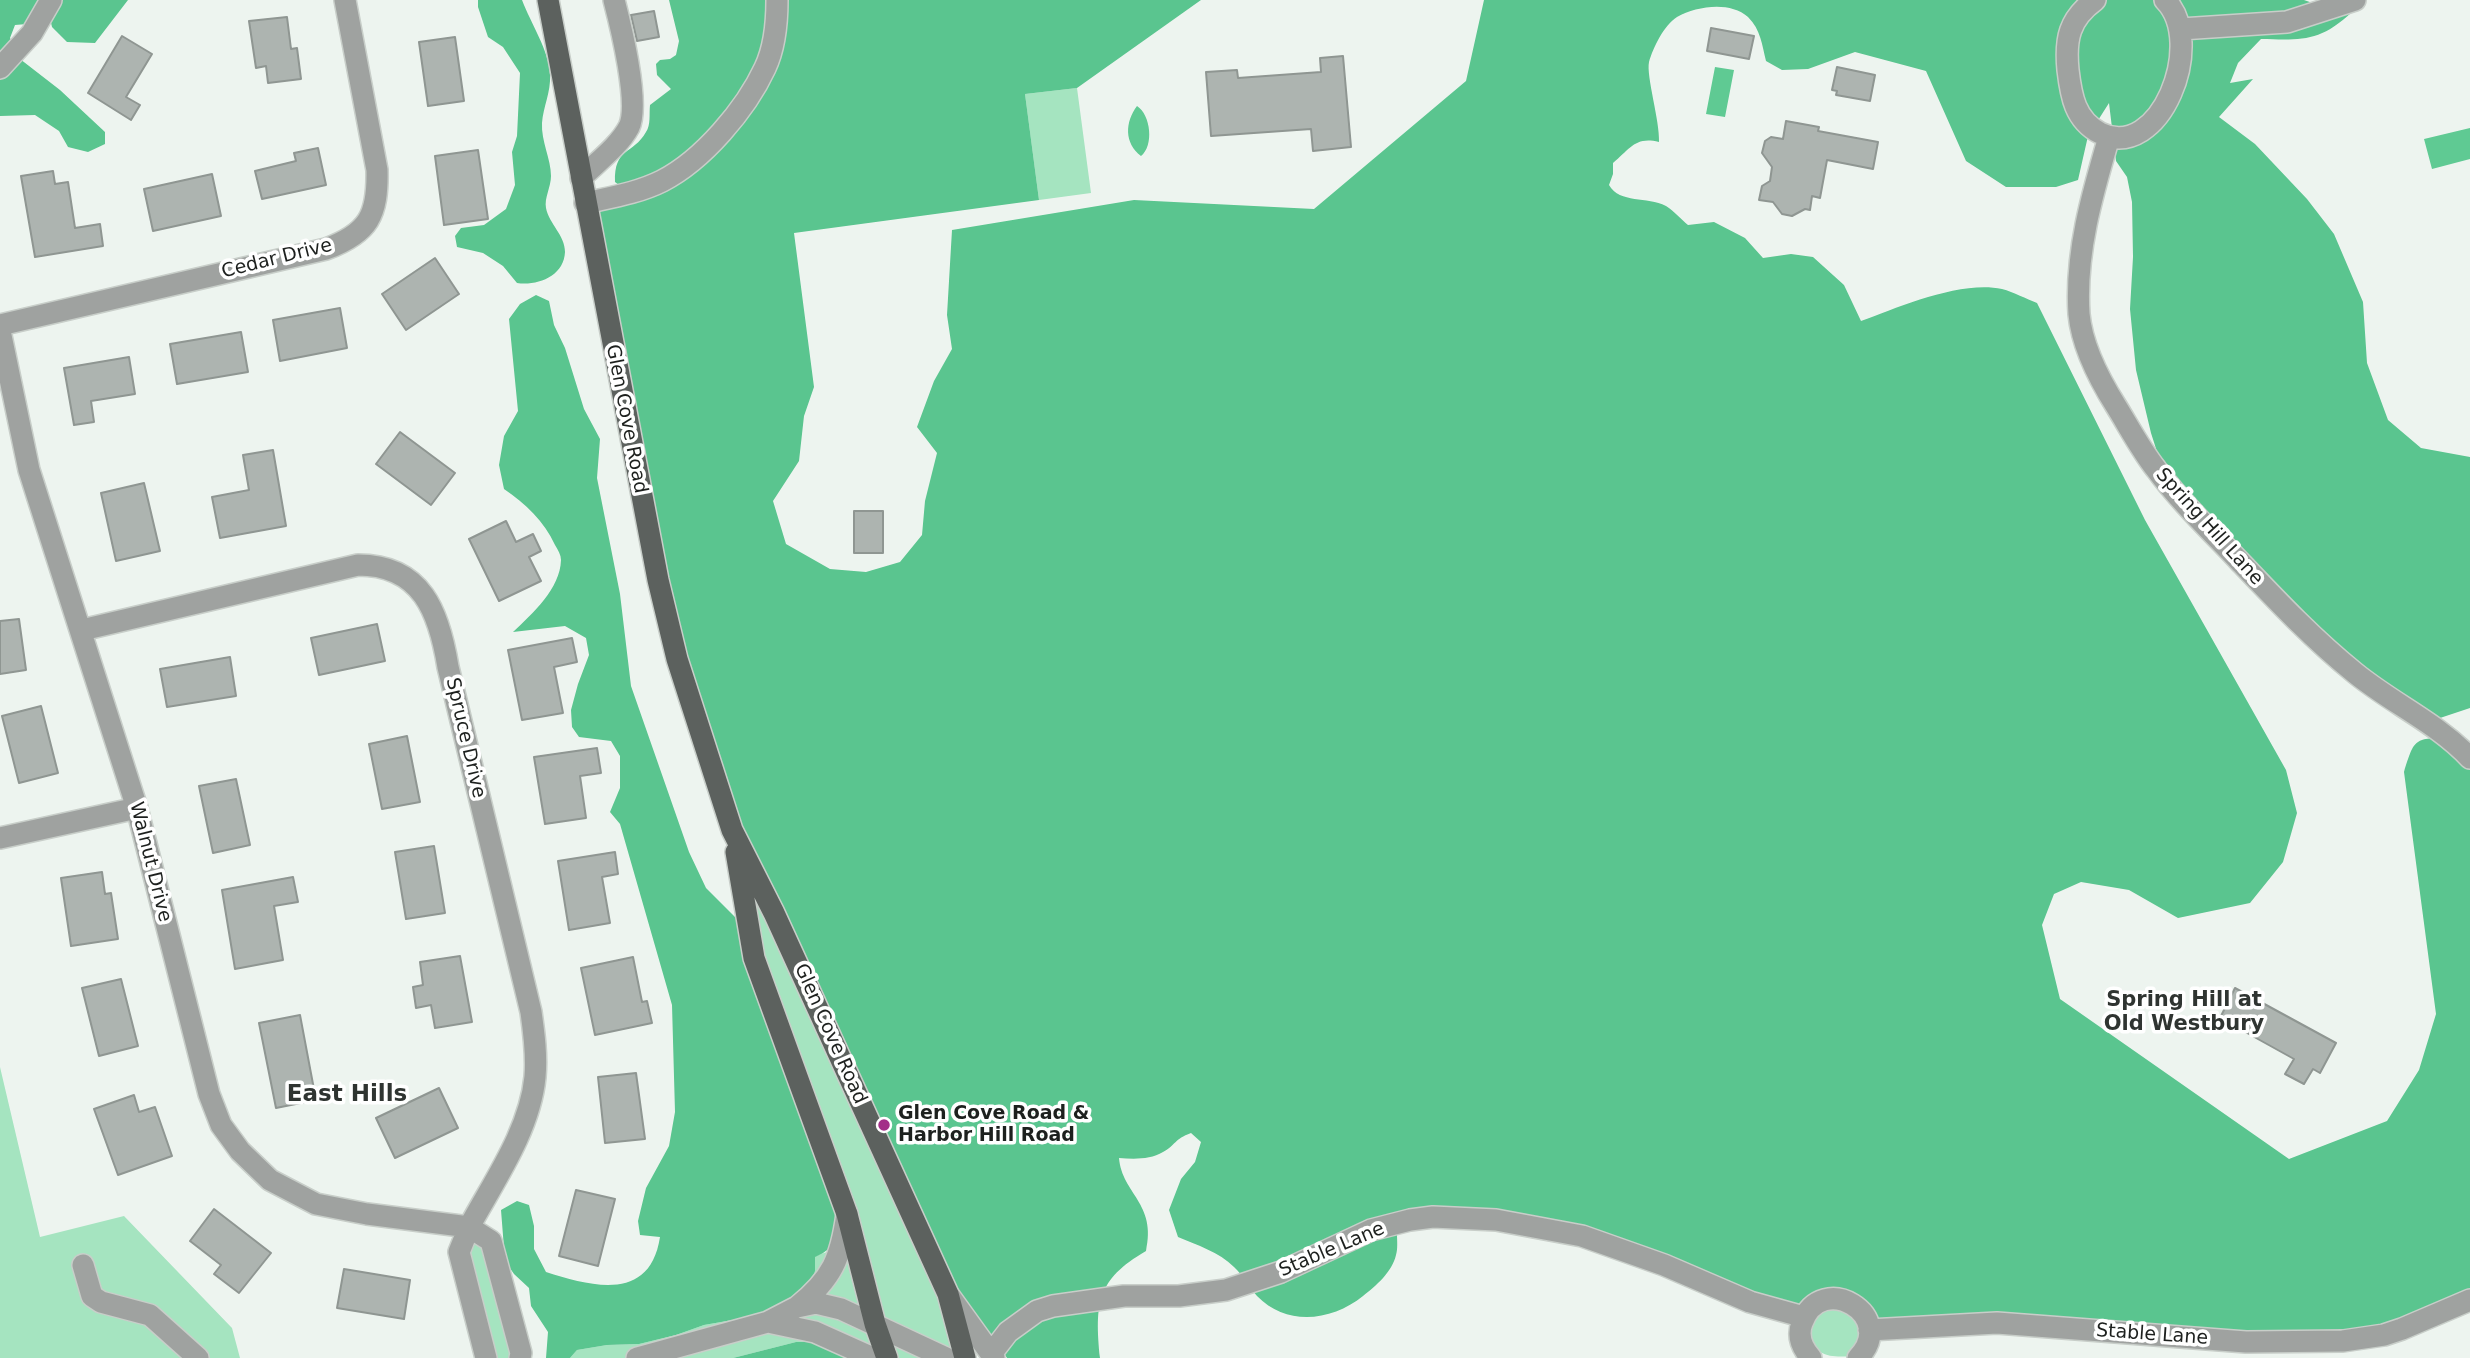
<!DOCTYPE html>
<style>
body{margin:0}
canvas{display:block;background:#edf4ef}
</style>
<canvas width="2470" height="1358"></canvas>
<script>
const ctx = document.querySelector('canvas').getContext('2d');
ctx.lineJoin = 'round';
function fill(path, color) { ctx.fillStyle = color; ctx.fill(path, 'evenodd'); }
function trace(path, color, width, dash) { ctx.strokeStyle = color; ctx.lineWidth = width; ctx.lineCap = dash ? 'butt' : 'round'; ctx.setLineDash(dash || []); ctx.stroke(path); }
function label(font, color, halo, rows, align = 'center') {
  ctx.font = font + ' "DejaVu Sans",sans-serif'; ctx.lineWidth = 7; ctx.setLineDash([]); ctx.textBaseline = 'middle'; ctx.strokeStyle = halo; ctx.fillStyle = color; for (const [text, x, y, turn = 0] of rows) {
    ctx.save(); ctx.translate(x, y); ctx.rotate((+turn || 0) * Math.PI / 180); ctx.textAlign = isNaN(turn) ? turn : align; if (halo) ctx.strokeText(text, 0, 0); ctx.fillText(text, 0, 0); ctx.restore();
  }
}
fill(new Path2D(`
 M1077,88L1091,193L1039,200L1025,94Z
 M732,830L971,1358H859L796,1342L733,1358H570L577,1350L607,1345L639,1344L676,1335L704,1325L761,1315L815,1271V1256L827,1252L754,958Z
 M0,1067L40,1237L124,1216L232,1328L240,1358H0Z
 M469,1227L491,1241L520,1358H486L459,1252Z
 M1836,1304L1863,1324L1852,1356C1832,1358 1813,1356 1810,1335C1809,1329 1808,1323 1812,1318C1817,1312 1830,1308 1836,1304Z`), '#a5e4c0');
fill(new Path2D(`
 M0,0H128L95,43L67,42L52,27L49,14L27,24L15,25L10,38L20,59L60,90L105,132V144L88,152L68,147L59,131L35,115L0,116Z
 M478,0H522C531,24 549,50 550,75C551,92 543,107 542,123C541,141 551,159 551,176C551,187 544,198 546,208C549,224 565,235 565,252C564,276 538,286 517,283L503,266L483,253L457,247L455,236L461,228L484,225L506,209L515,185L512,152L517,136L520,73L503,47L488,37L478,7Z
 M669,0H1201L1077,88L1025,94L1039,200L794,233L814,387L804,416L799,461L773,501L786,544L830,569L866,572L900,562L922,535L925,501L937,453L917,427L934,381L952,349L947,315L952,230L1134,200L1314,209L1466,81L1484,0H2304L2324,7L2352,12C2320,42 2302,40 2261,39L2238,63L2230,83L2253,79L2219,117L2255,144L2307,199L2334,234L2363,302L2367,363L2388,420L2421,448L2470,457V708L2428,722L2275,599L2159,458L2151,433L2136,370L2130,309L2133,257L2132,202L2127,177L2116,161L2109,103L2088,136L2078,180L2056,187H2006L1966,161L1926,71L1855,52L1808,69L1782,70L1766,61C1762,45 1761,30 1748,17C1730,1 1697,6 1677,17C1664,25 1653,48 1649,62C1646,76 1660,121 1659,142C1635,136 1630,149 1613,163V174L1609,185C1620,204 1647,196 1666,206C1674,211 1681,219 1688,225L1714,222L1745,238L1763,258L1791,254L1813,257L1844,285L1861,321C1899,307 1961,280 2002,289C2014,292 2026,299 2037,303L2145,520L2286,770L2297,813L2283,862L2250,903L2178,918L2129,890L2081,882L2054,894L2042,925L2060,999L2289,1159L2387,1121L2419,1070L2436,1014L2404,772C2415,737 2414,739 2451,737L2470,758V1299L2402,1329L2167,1336L1869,1330L1855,1305L1808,1311L1582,1236L1433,1217L1397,1234C1397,1240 1398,1249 1396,1255C1392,1272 1376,1286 1363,1296C1332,1321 1287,1327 1257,1296C1249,1287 1243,1275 1234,1267C1219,1252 1197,1245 1178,1237L1169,1210L1181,1179L1195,1162L1201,1142L1191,1133C1174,1139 1176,1145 1163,1152C1150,1160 1133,1159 1119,1158C1122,1194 1157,1203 1146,1251C1096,1280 1095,1304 1100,1358H1007L994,1338L948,1294L700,736L585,203L624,189L615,182C614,147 633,155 646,132C651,125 649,114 650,105L671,89L657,75L656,64L660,60L670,59L676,55L679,41Z
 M536,295L549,301L554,325L565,348L584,409L600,439L597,478L620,594L631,686L689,852L706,888L741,923L839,1212C836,1235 839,1247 815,1257V1271L808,1291L761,1315L704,1325L676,1335L639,1344L607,1345L577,1350L570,1358H546L548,1332L531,1306L529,1288L514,1274L505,1261L501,1210L517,1201L529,1205L534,1226V1249L546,1272C593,1287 650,1302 660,1237L640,1235L638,1221L646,1188L669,1146L675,1112L672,1005L620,824L610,812L620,788V756L611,741L579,737L572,727L571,710L578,684L589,655L586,638L565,626L513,632C533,613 560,589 561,560C561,555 558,550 555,545C544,521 526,504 504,489L499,465L504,436L518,411L509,319L520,304Z
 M796,1342H822L859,1358H733Z`), '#5ac58f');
fill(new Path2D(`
 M1715,67L1734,70L1725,117L1706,114Z
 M1137,106C1151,115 1154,146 1141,156C1124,143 1125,122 1137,106Z
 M2470,128V159L2432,169L2424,139Z`), '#5fca93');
const building = new Path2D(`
 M654,11L659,37L637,41L631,15Z
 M287,17L291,49L297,48L301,79L268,83L266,66L256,68L249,21Z
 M1711,28L1754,36L1749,59L1707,51Z
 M122,36L152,54L126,97L140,105L131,120L88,93Z
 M455,37L464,101L428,106L419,42Z
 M1343,56L1351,147L1313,151L1311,129L1211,136L1206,72L1237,70L1238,78L1321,72L1320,58Z
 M1837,67L1875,75L1870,101L1836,95L1837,91L1832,90Z
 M1786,121L1819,127L1818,131L1878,142L1873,169L1827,160L1820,198L1812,196L1810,210L1805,209L1792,216L1782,214L1773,202L1759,200L1762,186L1770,181L1772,167L1762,153L1765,141L1771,137L1783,139Z
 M318,148L326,185L262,199L255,171L296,161L294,153Z
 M478,150L488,219L444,225L435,156Z
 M53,171L55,184L68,182L75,228L100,224L103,246L35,257L21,176Z
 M212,174L221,216L153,231L144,189Z
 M435,258L459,294L406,330L382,294Z
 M340,308L347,348L280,361L273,320Z
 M241,332L248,372L177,384L170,344Z
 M129,357L135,394L91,401L94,422L74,425L64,368Z
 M400,432L455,473L431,505L376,464Z
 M273,450L286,526L220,538L212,497L249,490L243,455Z
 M144,483L160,551L116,561L101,493Z
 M854,511H883V553H854Z
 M506,521L516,542L533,534L541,551L529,557L541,581L499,601L469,539Z
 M19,619L26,670L0,674V621Z
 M377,624L385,661L319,675L311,638Z
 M572,638L577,662L554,667L563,713L522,720L508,650Z
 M230,657L236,696L167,707L160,669Z
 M41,706L58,773L19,783L2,716Z
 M407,736L420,802L382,809L369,744Z
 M597,748L601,773L580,776L586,818L545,824L534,757Z
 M236,779L250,845L213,853L199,786Z
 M434,846L445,913L406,919L395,852Z
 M615,852L618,874L602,877L610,923L569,930L558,861Z
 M102,872L105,894L111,893L118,939L71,946L61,878Z
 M293,877L298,902L274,906L283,960L235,969L222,890Z
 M460,956L472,1022L435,1028L431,1005L416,1008L413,987L423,985L420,962Z
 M633,957L642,1002L647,1001L652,1023L595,1035L581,968Z
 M121,979L138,1046L99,1056L82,988Z
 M2235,988L2336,1043L2320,1073L2313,1069L2304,1084L2285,1074L2294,1059L2220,1018Z
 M300,1015L316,1100L276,1108L259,1023Z
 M636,1073L645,1139L605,1143L598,1077Z
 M439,1088L458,1128L395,1158L376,1118Z
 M134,1095L139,1112L155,1107L172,1156L118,1175L94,1109Z
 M576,1190L615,1199L598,1266L559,1256Z
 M214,1209L271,1253L239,1293L214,1274L221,1265L190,1241Z
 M344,1269L410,1280L404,1319L337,1308Z`);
fill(building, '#adb4b0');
trace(building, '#8f9692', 2);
const minor = new Path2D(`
 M2095,0C2069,19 2065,39 2068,70C2071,96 2075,120 2100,133C2160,163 2207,42 2165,0
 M2181,29L2287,22L2355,0
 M0,68L32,33L51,0
 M2109,137C2092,195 2075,253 2079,314C2082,347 2099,379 2116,406C2129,427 2141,450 2156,469C2181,503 2212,532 2241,563C2278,602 2314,640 2355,673C2393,704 2437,723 2470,758
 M581,178C596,163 619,146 629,127C640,104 621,27 614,0
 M585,203C612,197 638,193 662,181C703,160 746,109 765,68C775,47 777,23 777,0
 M0,325L326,249C369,233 378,215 377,170L345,0
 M0,331L29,470L137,808L209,1094L221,1125L240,1151L270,1180L316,1204L367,1214L469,1227C494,1181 530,1130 535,1077C537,1055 534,1033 531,1012L448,667C439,612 422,565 358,565L82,630
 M0,838L137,808
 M83,1265L92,1296L101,1302L150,1315L198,1358
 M950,1297L994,1358
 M797,1307C832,1279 841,1258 847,1214
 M768,1322L815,1332L873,1358
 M1869,1330L1997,1323L2246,1342L2343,1341L2384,1335L2402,1329L2470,1300
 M991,1354L1008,1332L1037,1311L1053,1306L1124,1296H1179L1226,1290L1281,1272L1371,1230L1410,1220L1433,1217L1496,1220L1582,1236L1664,1265L1750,1302L1804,1317
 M486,1358L459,1252L469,1227L491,1241L521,1353L520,1358
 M637,1358L768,1322L797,1307L816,1303L841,1309L946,1358
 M1811,1358C1802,1348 1797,1336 1802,1323C1821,1269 1899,1316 1858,1358`);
const major = new Path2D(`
 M548,0L658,580L677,659L732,830L774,913L948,1294L965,1358
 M736,852L754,958L847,1214L875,1324L887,1358`);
trace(minor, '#c8cec9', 24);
trace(major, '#c8cec9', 24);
trace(minor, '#9fa2a0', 21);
trace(major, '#5c615e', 21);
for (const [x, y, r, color] of [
 [884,1125,7,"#a32f88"]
]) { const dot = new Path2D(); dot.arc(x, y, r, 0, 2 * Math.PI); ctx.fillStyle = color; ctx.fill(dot); trace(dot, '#fff', 2.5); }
label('19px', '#1d201e', '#fff', [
 ["Cedar Drive",277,259,-14],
 ["Glen Cove Road",626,419,79],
 ["Spring Hill Lane",2209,527,48],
 ["Spruce Drive",465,738,77],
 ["Walnut Drive",150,862,76],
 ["Glen Cove Road",830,1034,66],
 ["Stable Lane",1332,1250,-23],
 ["Stable Lane",2152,1335,4]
]);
label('bold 19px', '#1d201e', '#fff', [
 ["Glen Cove Road &",898,1114],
 ["Harbor Hill Road",898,1136]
], 'left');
label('bold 21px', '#2f3431', '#fff', [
 ["Spring Hill at",2184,1001],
 ["Old Westbury",2184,1025]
]);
label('bold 23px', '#2f3431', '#fff', [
 ["East Hills",347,1095]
]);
</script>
